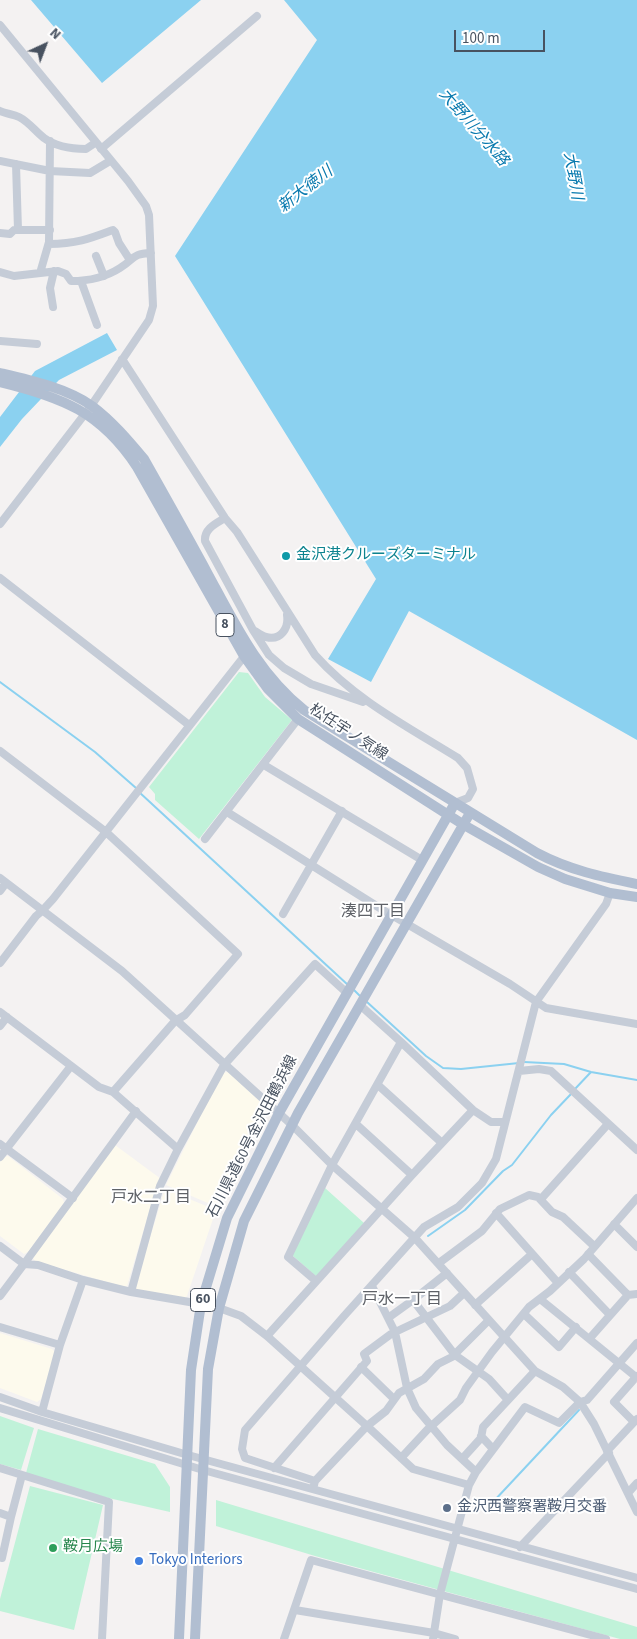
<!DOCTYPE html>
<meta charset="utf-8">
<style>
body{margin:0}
#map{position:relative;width:637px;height:1639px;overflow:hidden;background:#f4f2f2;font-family:"Source Sans 3",sans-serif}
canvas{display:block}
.north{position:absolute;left:20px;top:20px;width:50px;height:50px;-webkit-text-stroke:4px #fff;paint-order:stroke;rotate:43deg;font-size:14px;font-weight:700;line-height:20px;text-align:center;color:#485260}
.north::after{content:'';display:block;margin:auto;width:18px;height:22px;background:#485260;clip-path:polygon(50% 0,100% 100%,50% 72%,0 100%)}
.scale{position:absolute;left:454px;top:30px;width:91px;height:22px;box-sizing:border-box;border:2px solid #485260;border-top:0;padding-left:6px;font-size:15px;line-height:18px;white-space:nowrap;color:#485260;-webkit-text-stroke:4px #fff;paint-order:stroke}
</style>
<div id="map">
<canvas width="637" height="1639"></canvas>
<div class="north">N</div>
<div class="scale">100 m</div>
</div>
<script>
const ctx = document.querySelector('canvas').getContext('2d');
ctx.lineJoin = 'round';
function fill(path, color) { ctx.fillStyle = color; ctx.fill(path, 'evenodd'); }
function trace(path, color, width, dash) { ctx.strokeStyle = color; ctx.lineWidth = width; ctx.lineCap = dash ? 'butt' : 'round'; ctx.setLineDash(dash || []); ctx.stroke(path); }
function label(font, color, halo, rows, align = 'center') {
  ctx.font = font + ' "Source Sans 3","Noto Sans JP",sans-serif'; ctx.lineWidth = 4; ctx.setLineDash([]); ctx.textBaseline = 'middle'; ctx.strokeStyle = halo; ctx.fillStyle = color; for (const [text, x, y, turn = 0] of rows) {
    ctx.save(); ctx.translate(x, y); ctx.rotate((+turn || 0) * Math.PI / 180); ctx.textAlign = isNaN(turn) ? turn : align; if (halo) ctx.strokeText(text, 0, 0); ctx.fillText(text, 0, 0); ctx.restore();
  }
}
fill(new Path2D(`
 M228,1072L265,1106V1110L227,1178L217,1207L166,1185L222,1073Z
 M115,1145L161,1179L157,1185L127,1286L124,1287L35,1261L33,1258Z
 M8,1156L63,1199L64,1203L28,1252L24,1254L0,1236V1162L3,1157Z
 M165,1189L216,1210L187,1296L185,1299L137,1292L135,1286Z
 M0,1333L52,1349L55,1352L41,1399L37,1402L0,1388Z`), '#fdfaed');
fill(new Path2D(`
 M239,672L248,673L265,697L292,720L199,839L155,800V794L149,787Z
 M325,1188L364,1223L317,1277L293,1256V1253Z
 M0,1416L34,1428L21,1470L0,1464Z
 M38,1429L155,1464L170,1487V1512L104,1497L26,1473Z
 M30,1486L103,1505L74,1630L0,1611V1599Z
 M216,1500L637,1627V1639H620L315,1556L216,1526Z`), '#c0f2d9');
fill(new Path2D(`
 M31,0H201L102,83Z
 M284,0H637V740L409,611L371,682L328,659L376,579L175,256L317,40Z
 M107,333L117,350L59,380L22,419L0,447V417L35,371Z`), '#8bd1f0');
trace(new Path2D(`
 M0,682L95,752L136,788
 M139,792L348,985
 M354,990L361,997
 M367,1002L426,1056L443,1068L461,1069L519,1063
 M524,1062L564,1064L591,1072L637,1080
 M574,1090L591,1072
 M428,1236L465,1210L503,1171L512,1165L551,1115L571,1094
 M493,1502L579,1410`), '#8bd1f0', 2);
trace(new Path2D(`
 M0,25L128,181L146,206L149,215L153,306L149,320L91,406L0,524
 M0,111C6,114 13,114 19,117C29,122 35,131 44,138C55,146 72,149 86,149L95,143
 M101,149L257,16
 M0,161L50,171L90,173L110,161
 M16,164L18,230
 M0,233L10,234L14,230H50
 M49,244C76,244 89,239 113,230L115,232L119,243L130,260
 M96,256L104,276
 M0,272L14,276L58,271L66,274L71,281C88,281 106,277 120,268C136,258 131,254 151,253
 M40,273L49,242L50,141
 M81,281L97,325
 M53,307L50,288L54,271
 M0,341L37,344
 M122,359L225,518L237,532L315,655C354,699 408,727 458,758L467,768L473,789L468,798L455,803
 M225,518C215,524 204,529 205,541L253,630L269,655L284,668L311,684L363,702
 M0,578L189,725
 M255,631C258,633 262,636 266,637C281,641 289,628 287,615
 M0,751L106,832L238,954L185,1015L175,1021L113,1092
 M264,765L422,860
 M227,812L383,910L510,984L546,1008L637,1024
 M205,839L298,719
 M0,878L122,971L292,1125L332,1165L415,1238L535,1371L563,1387L580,1402L594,1424L637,1512
 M0,891L6,883
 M283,914L342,811
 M0,963L36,916L42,911L53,899L246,654
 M361,1006L401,1042
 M0,1012L99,1087L113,1092L178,1149
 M0,1026L7,1017
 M519,1071L539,1069L551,1071L637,1150
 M378,1085L442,1143
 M356,1124L412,1175
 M0,1144L73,1198
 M0,1157L71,1066
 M541,1199L608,1124
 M496,1213L558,1283
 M614,1224L637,1247
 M0,1246L24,1264L136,1111
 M588,1254L628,1295
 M439,1263L482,1231L500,1209L529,1195L538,1197L552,1212L563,1217L594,1246
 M569,1272L610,1315
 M316,1281L288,1257L332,1165L401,1042L473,1110L491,1122H505
 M372,1286L395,1332L407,1388L416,1408L447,1445L476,1472
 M131,1292L160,1186L178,1149L224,1065L315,964L347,993
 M0,1296L24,1264L38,1265L83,1280L131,1292L201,1304L219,1308L241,1316L267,1336L367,1426L386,1411L399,1393L424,1379L438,1364L452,1357L489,1320
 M540,1299L636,1377
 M413,1300L455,1355L489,1379L508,1400
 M475,1305L532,1254
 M524,1314L559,1347L576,1327
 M388,1318L413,1300L447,1273
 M0,1327L60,1345
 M267,1336L412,1175L473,1110
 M590,1338L628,1295L637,1294
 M361,1367L394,1399
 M0,1397L42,1412L188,1455L637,1578
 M0,1408L203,1470L637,1589
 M42,1412L60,1345L83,1280
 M634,1422L614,1402L637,1376
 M481,1436L493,1449
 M607,1451L637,1419
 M401,1458L427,1430L460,1400L466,1388L492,1352L529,1307L550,1291L584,1259L637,1198
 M462,1459L481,1438L483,1427L535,1371
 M0,1468L109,1502L102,1639
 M274,1468L367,1361L364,1354L391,1334L450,1306L464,1293
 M315,1481L245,1458L242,1449L245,1430L344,1316L424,1227L458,1207L482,1183L496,1159L536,1002L606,904L610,893
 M314,1485L315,1481L367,1426L413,1469L469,1485
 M628,1493L637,1483
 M0,1513L11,1517L2,1558
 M11,1517L22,1475
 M520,1547L609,1453
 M295,1610L434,1633L455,1639
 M284,1639L311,1560L606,1639
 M433,1639L440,1594L469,1485L476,1472L525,1407L559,1423L580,1402L587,1400L637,1343`), '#c5ccd7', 8);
trace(new Path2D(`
 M0,373C30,380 66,388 92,406C112,421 128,440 144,459C166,498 188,537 209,576C236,626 259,674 304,710L537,853C569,870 602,877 637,884
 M0,382C62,397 101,412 137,467L244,656L268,689L298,719L464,825L538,867L565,879L610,893L637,897
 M179,1639L191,1370L201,1304L227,1218L279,1113L455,803
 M195,1639L208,1369L219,1308L244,1221L298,1113L470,813`), '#b1bed1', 10);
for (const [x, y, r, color] of [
 [286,556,5,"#0f9aa8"],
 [447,1508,5,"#5c6f8a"],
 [53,1548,5,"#2e9e5b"],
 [139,1561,5,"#3f7fe0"]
]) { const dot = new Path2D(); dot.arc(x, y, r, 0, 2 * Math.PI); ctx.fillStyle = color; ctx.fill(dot); trace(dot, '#fff', 2); }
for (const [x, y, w] of [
 [225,625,18],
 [203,1300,25]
]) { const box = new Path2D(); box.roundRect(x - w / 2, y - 11.5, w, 23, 4); ctx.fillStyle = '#fff'; ctx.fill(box); trace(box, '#485260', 1); }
label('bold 14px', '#485260', null, [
 ["8",225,625],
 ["60",203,1300]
]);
label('15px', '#0d838f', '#fff', [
 ["金沢港クルーズターミナル",296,556]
], 'left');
label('15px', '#485260', '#fff', [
 ["松任宇ノ気線",348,733,33],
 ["石川県道60号金沢田鶴浜線",253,1137,-63]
]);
label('15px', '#4e5e75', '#fff', [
 ["金沢西警察署鞍月交番",457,1508]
], 'left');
label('15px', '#27864d', '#fff', [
 ["鞍月広場",63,1548]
], 'left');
label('15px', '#366cbe', '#fff', [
 ["Tokyo Interiors",149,1561]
], 'left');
label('italic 16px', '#0779ae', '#fff', [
 ["大野川分水路",473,128,49],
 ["大野川",572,176,80],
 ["新大徳川",306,190,-38]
]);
label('16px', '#5e6167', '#fff', [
 ["湊四丁目",373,912],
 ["戸水二丁目",151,1198],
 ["戸水一丁目",402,1300]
]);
</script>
